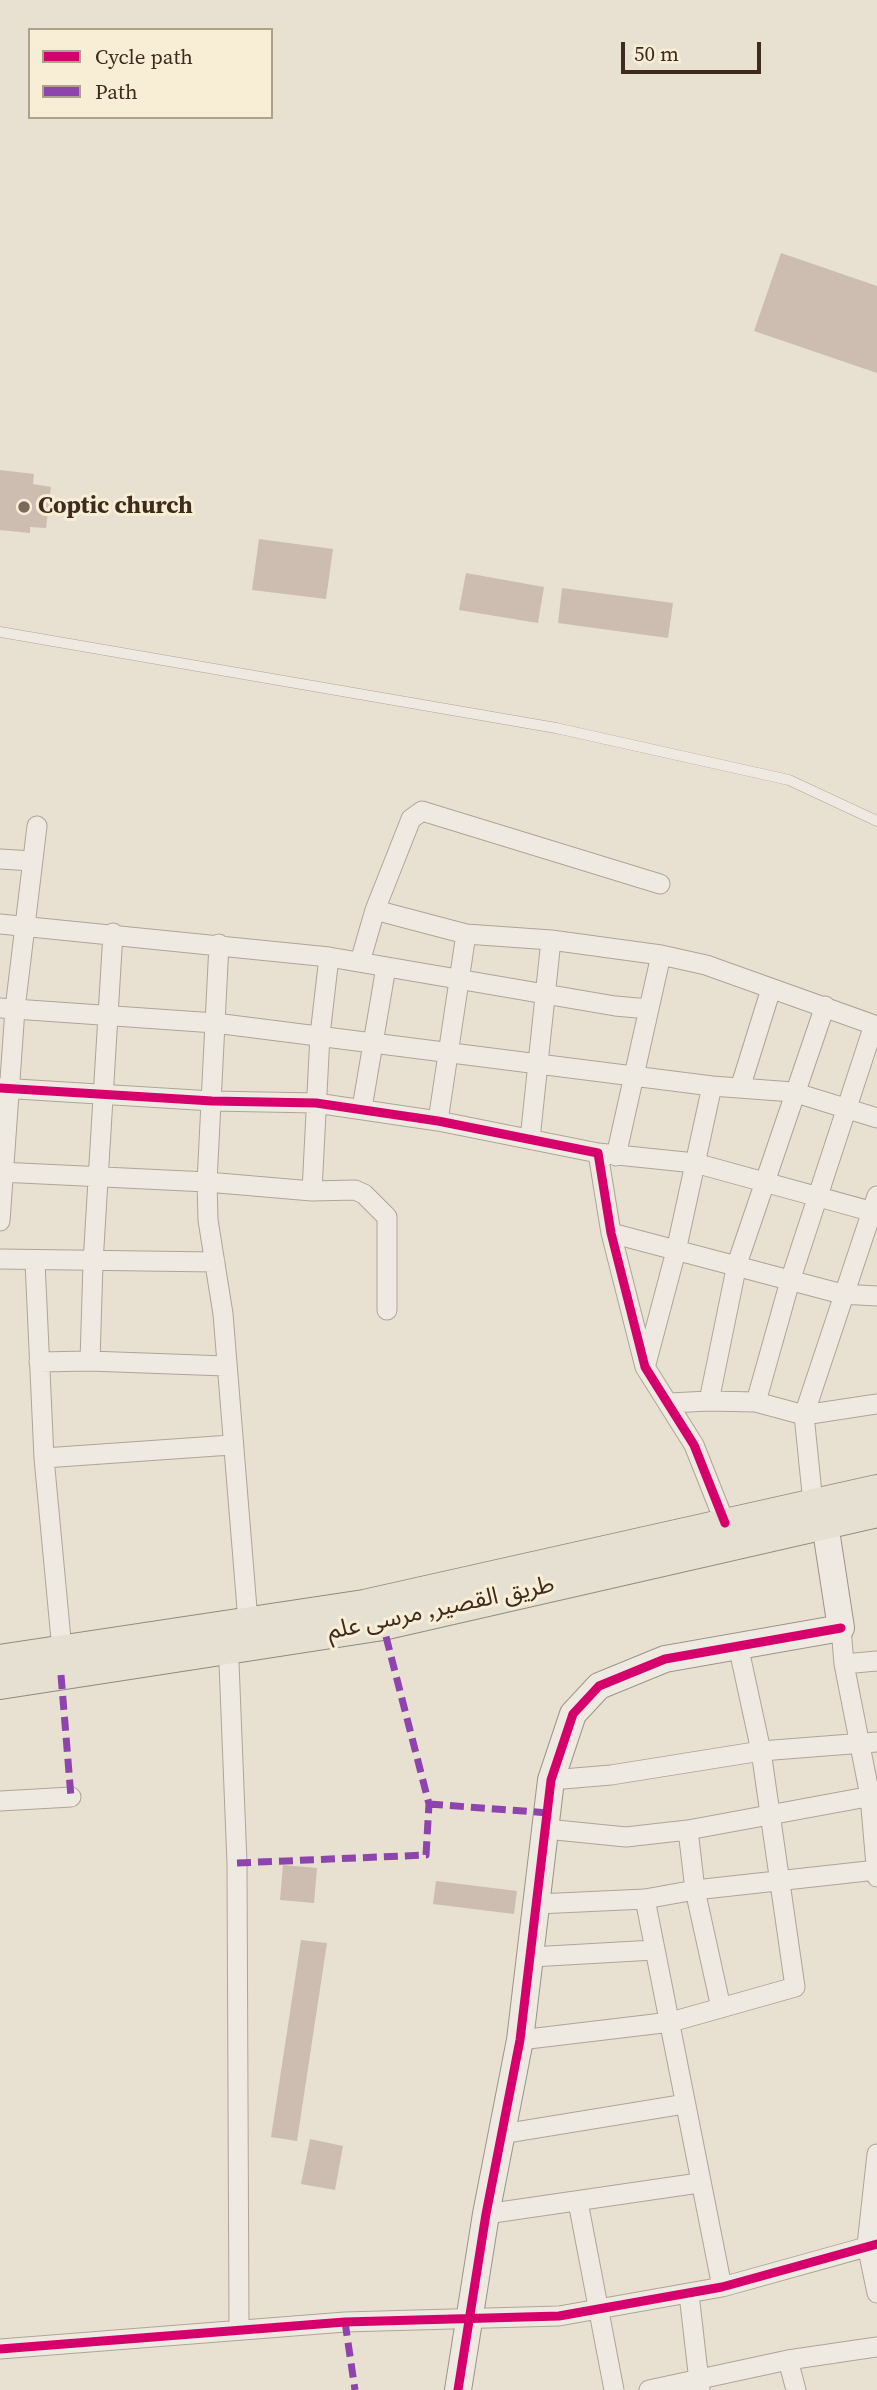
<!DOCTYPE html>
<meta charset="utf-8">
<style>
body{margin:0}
#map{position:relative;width:877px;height:2390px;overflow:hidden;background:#e8e0d0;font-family:"Source Serif 4",serif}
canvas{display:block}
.legend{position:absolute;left:28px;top:28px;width:245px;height:91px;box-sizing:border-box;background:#f8edd5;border:2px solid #ada08c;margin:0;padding:9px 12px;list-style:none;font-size:21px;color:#3d2c1e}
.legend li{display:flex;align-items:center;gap:14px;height:35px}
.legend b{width:35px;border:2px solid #ada08c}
.scale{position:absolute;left:621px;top:42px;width:140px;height:32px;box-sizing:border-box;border:4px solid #3d2c1e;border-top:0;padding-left:9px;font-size:21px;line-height:24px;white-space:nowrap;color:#3d2c1e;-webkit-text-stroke:5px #f8edd5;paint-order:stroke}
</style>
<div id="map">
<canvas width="877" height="2390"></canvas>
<ul class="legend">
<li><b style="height:9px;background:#d6006c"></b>Cycle path</li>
<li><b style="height:9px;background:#8e44ad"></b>Path</li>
</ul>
<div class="scale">50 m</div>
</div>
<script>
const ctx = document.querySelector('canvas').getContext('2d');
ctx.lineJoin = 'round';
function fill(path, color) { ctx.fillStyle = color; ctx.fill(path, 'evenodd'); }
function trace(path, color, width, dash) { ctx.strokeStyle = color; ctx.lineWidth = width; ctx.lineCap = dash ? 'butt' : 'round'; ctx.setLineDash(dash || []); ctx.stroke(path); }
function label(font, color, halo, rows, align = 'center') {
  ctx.font = font + ' "Source Serif 4","Noto Sans Arabic",serif'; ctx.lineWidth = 6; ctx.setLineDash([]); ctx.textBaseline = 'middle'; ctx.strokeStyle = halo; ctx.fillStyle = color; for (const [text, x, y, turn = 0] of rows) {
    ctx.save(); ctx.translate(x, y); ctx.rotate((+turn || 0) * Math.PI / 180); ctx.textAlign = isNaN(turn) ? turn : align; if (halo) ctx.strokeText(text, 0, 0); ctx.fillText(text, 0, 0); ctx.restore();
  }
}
fill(new Path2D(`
 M781,253L877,286V373L754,331Z
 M0,470L34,474L33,484L51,487L46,528L30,527V533L0,530Z
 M259,539L333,549L326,599L252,590Z
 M466,573L544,587L538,623L459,610Z
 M562,588L673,603L668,638L558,623Z
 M283,1865L317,1868L314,1903L280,1900Z
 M436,1881L517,1891L514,1914L433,1904Z
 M301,1940L327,1943L297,2141L271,2137Z
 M310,2139L343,2146L335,2190L301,2184Z`), '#ccbdb0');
const lane = new Path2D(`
 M0,632L556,728L789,780L877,821`);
const street = new Path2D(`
 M0,859L32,861
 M375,910L466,934L551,940L661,955L706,965L877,1026
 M0,924L329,957L615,1006L649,1009
 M113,933L93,1263L90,1361L225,1366
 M219,944L207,1182L208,1220L223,1314L248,1621
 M360,962L375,910L411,819L422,811L660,884
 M825,1006L737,1264L709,1401L756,1402L804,1415L877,1404
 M0,1008L215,1023L712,1086L793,1092L877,1118
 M741,1085L771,989
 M0,1088L212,1101L316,1103L438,1121L598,1153L611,1233L645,1367L694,1445L725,1523
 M362,1108L386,967
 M438,1121L466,934
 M530,1139L551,940
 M598,1153L695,1163L877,1213
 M616,1156L661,955
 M0,1172L207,1182L312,1191L355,1190L364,1194L387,1217V1310
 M312,1191L320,1035L329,957
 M0,1221L15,1009L37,826
 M611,1233L842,1294L877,1296
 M0,1259L215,1262
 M35,1262L44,1458L62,1650
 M39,1362L90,1361
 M646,1364L676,1251L712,1086
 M756,1402L790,1281L874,1025
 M670,1403L709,1401
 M44,1458L231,1445
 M813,1503L804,1415L877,1196
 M841,1628L844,1664L870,1796L877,1877
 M228,1638L237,1863L239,2330
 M844,1664L877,1661
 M551,1780L611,1775L761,1751L877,1742
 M0,1801L71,1797
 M546,1829L626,1837L688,1830L877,1795
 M688,1830L695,1890L721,2008
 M645,1899L722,2287
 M537,1904L645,1899L695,1890L877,1870
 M531,1957L654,1950
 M520,2040L671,2022L795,1987L761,1751L738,1645
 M502,2134L685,2104
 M877,2154L867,2245L877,2293
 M578,2202L614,2390
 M486,2214L699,2183
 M689,2294L700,2390
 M0,2349L345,2322L559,2316L722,2287L877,2244
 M788,2360L796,2390
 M649,2390L788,2360L877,2347`);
const secondary = new Path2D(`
 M458,2390L486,2214L520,2040L551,1780L573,1714L599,1686L665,1659L841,1628L825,1524`);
const primary = new Path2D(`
 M0,1660L364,1605L877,1490
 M0,1684L383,1625L877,1512`);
trace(lane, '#ada598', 11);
trace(street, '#ada598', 21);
trace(secondary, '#9d9488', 28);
trace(primary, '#938a7f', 32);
trace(lane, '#efeae1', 10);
trace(street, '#efeae1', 19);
trace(secondary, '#efeae1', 26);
trace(primary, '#e6e0d3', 30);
trace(new Path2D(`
 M61,1675L71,1797
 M429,1804L549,1813
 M237,1863L426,1855L429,1804L383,1625
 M345,2322L355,2390`), '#8e44ad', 7, [14, 7]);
trace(new Path2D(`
 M0,1088L212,1101L316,1103L438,1121L598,1153L611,1233L645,1367L694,1445L725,1523
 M0,2349L345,2322L559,2316L722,2287L877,2244
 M458,2390L486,2214L520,2040L551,1780L573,1714L599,1686L665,1659L841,1628`), '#d6006c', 9);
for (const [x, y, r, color] of [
 [24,507,7,"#796b5c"]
]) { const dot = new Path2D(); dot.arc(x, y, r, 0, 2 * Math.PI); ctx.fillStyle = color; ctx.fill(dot); trace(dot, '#f8edd5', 2.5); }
label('bold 24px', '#3d2c1e', '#f8edd5', [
 ["Coptic church",38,507]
], 'left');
label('24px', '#3d2c1e', '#f8edd5', [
 ["طريق القصير, مرسى علم",441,1609,-12]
]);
</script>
